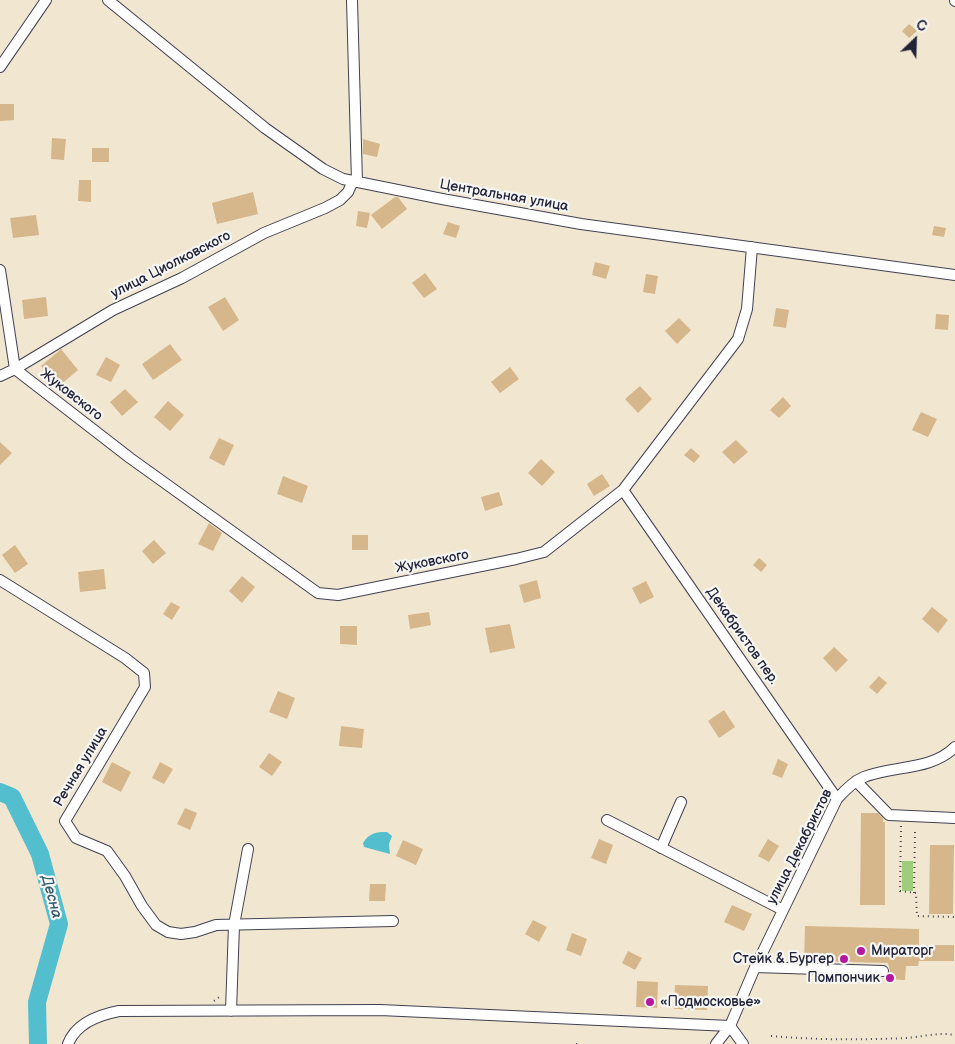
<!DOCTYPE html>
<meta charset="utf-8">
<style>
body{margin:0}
#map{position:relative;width:955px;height:1044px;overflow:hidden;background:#f1e7d1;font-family:"Balsamiq Sans",sans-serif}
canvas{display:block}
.north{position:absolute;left:890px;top:15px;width:50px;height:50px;-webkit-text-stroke:4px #f6f6f2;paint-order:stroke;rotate:24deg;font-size:14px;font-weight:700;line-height:20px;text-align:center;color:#22223b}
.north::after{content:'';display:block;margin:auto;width:18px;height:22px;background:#22223b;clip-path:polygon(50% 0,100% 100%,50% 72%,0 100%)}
</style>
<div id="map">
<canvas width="955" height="1044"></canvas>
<div class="north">С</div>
</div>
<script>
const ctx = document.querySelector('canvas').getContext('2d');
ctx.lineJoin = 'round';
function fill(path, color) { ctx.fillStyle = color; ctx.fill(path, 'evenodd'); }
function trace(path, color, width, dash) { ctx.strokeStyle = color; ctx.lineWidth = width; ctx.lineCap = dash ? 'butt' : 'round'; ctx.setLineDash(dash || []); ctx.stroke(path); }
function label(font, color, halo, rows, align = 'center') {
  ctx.font = font + ' "Balsamiq Sans",sans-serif'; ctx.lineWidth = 4.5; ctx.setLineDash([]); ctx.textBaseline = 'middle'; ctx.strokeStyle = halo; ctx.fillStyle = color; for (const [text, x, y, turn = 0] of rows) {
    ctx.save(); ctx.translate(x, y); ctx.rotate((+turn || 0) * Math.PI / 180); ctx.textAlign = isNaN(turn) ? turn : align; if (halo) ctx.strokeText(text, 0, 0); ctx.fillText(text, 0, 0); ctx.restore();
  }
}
fill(new Path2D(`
 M902,861H913V891H902Z`), '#9fcd7b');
fill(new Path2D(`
 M387,832L392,836L389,844L390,854L364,847L363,843C369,833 376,832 387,832Z`), '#53bece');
trace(new Path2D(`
 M0,792L12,797L40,854L59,924L37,1002L38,1044`), '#53bece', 18);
fill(new Path2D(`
 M909,24L917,31L909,38L902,31Z
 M0,104H14V120L0,121Z
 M52,138L66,139L64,160L51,159Z
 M363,139L380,144L377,157L363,154Z
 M92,148H109V162H92Z
 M79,180H91V202L78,201Z
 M253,192L258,214L217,224L212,203Z
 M395,197H398L407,209L382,229L371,215Z
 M358,211L370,213L367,228L356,226Z
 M36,215L39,235L13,238L10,218Z
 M448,222L460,226L456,238L443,234Z
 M934,226L946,228L944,237L932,235Z
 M595,262L610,266L606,279L592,275Z
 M425,273L437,289L424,298L412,283Z
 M646,274L658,276L655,294L643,292Z
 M46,297L48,316L24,319L22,300Z
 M225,297L239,320L223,331L208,307Z
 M776,308L789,310L786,328L773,326Z
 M936,314L949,315L948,330L935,329Z
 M679,318L691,330L677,344L665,331Z
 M170,344L182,360L153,380L142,364Z
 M61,349L78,370L58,387L41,366Z
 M106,357L120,365L111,382L96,375Z
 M510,367L519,379L500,393L491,382Z
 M640,386L652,399L638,413L625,399Z
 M125,389L138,402L122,416L110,402Z
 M783,397L791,406L779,418L770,410Z
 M168,401L184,415L170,431L154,417Z
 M921,412L937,419L928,437L912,430Z
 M219,438L234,445L224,466L209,458Z
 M736,440L748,452L734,464L722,452Z
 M0,442L12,453L0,465Z
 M691,448L700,456L694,463L684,455Z
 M541,459L555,472L542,486L528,473Z
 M602,474L610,486L594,496L587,484Z
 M283,476L308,486L302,503L277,494Z
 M499,492L503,505L485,511L481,497Z
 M209,523L222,533L213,551L198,544Z
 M352,535H368V550H352Z
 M154,540L166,553L153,564L142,551Z
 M15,545L28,564L15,573L2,555Z
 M759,558L767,565L761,572L753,565Z
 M104,569L106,589L80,592L78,572Z
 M242,576L255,587L242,603L229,591Z
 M537,580L541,598L524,603L519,585Z
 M646,581L654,597L640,604L632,588Z
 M171,602L180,607L172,620L163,614Z
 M932,607L948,620L938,633L922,619Z
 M429,612L431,625L410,629L408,615Z
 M510,624L515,648L490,653L485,628Z
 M340,626H357V645L340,644Z
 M834,647L848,660L836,672L823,658Z
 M879,676L887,683L877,694L869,687Z
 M278,691L295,698L287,719L269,712Z
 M724,710L735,727L719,738L708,721Z
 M341,726L364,729L362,748L339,746Z
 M269,753L282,762L272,776L259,767Z
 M778,759L788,764L782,778L772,774Z
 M112,762L131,772L121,792L102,782Z
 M160,762L173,769L164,784L152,778Z
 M185,808L197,813L190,830L177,824Z
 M861,813H878L883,818V822H885V905H860Z
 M599,839L613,845L606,864L591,858Z
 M768,839L779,846L769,862L758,856Z
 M403,840L423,849L416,865L396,856Z
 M930,845H954L953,914H929Z
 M370,884H386L385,901H369Z
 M732,905L752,914L744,931L724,922Z
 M533,920L547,927L539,942L525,934Z
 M805,926L919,929V945H954V961H919L918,966H906L905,980L888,979L890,971L888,963L804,961Z
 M572,933L587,939L581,956L566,950Z
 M628,951L642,958L635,970L622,963Z
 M637,981L658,982L657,1008L636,1007Z
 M675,985L708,986L707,1010L674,1009Z`), '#d6b68b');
const minor = new Path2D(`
 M108,0L265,128L323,169L343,179L442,199L581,224L955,275
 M352,0L357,182
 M955,0V1
 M0,67L46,0
 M0,270L15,369L130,458L318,593L338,595L516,559L544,552L623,490L738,339L747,309L752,247
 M0,376L15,369L113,310L182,278L264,233L325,208L340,200L348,192L353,181
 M623,490L837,799
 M0,580L125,658L144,673L145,687L65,821L76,838L107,851L125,876L142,906L156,925L168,932L181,934L195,932L216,925L393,921
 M856,781L889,815L955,818
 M607,820L783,910
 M661,848L681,802
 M755,967L883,971
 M231,1011L234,925L248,849
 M730,1026L743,1044
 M68,1044C76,1023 98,1015 119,1011L380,1010L730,1026
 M716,1044L730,1026L753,972L837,799C845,790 854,781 864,777C894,765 931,771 955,747`);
trace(minor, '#414052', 12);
trace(new Path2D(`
 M901,826L900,891L916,893L917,916L955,917
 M914,893L915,832
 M214,1001L222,995
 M771,1036C816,1040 861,1040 906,1038C922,1037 938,1032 955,1035
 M576,1044H580`), '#414052', 2, [1, 4]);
trace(minor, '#fff', 10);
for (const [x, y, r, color] of [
 [861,951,5,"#b5179e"],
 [844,959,5,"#b5179e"],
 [890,978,5,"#b5179e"],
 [650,1002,5,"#b5179e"]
]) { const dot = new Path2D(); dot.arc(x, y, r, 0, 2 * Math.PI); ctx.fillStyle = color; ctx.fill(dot); trace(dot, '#f6f6f2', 2); }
label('14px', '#22223b', '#f6f6f2', [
 ["Центральная улица",504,196,10],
 ["улица Циолковского",171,265,-27],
 ["Жуковского",71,395,38],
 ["Жуковского",432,562,-11],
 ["Декабристов пер.",742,636,55],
 ["Речная улица",81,767,-59],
 ["улица Декабристов",800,847,-63]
]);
label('14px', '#22223b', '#f6f6f2', [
 ["Мираторг",871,951],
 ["Стейк & Бургер",834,959,"right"],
 ["Помпончик",880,978,"right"],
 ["«Подмосковье»",660,1002]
], 'left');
label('italic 15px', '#33596e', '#f6f6f2', [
 ["Десна",51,897,75]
]);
</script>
